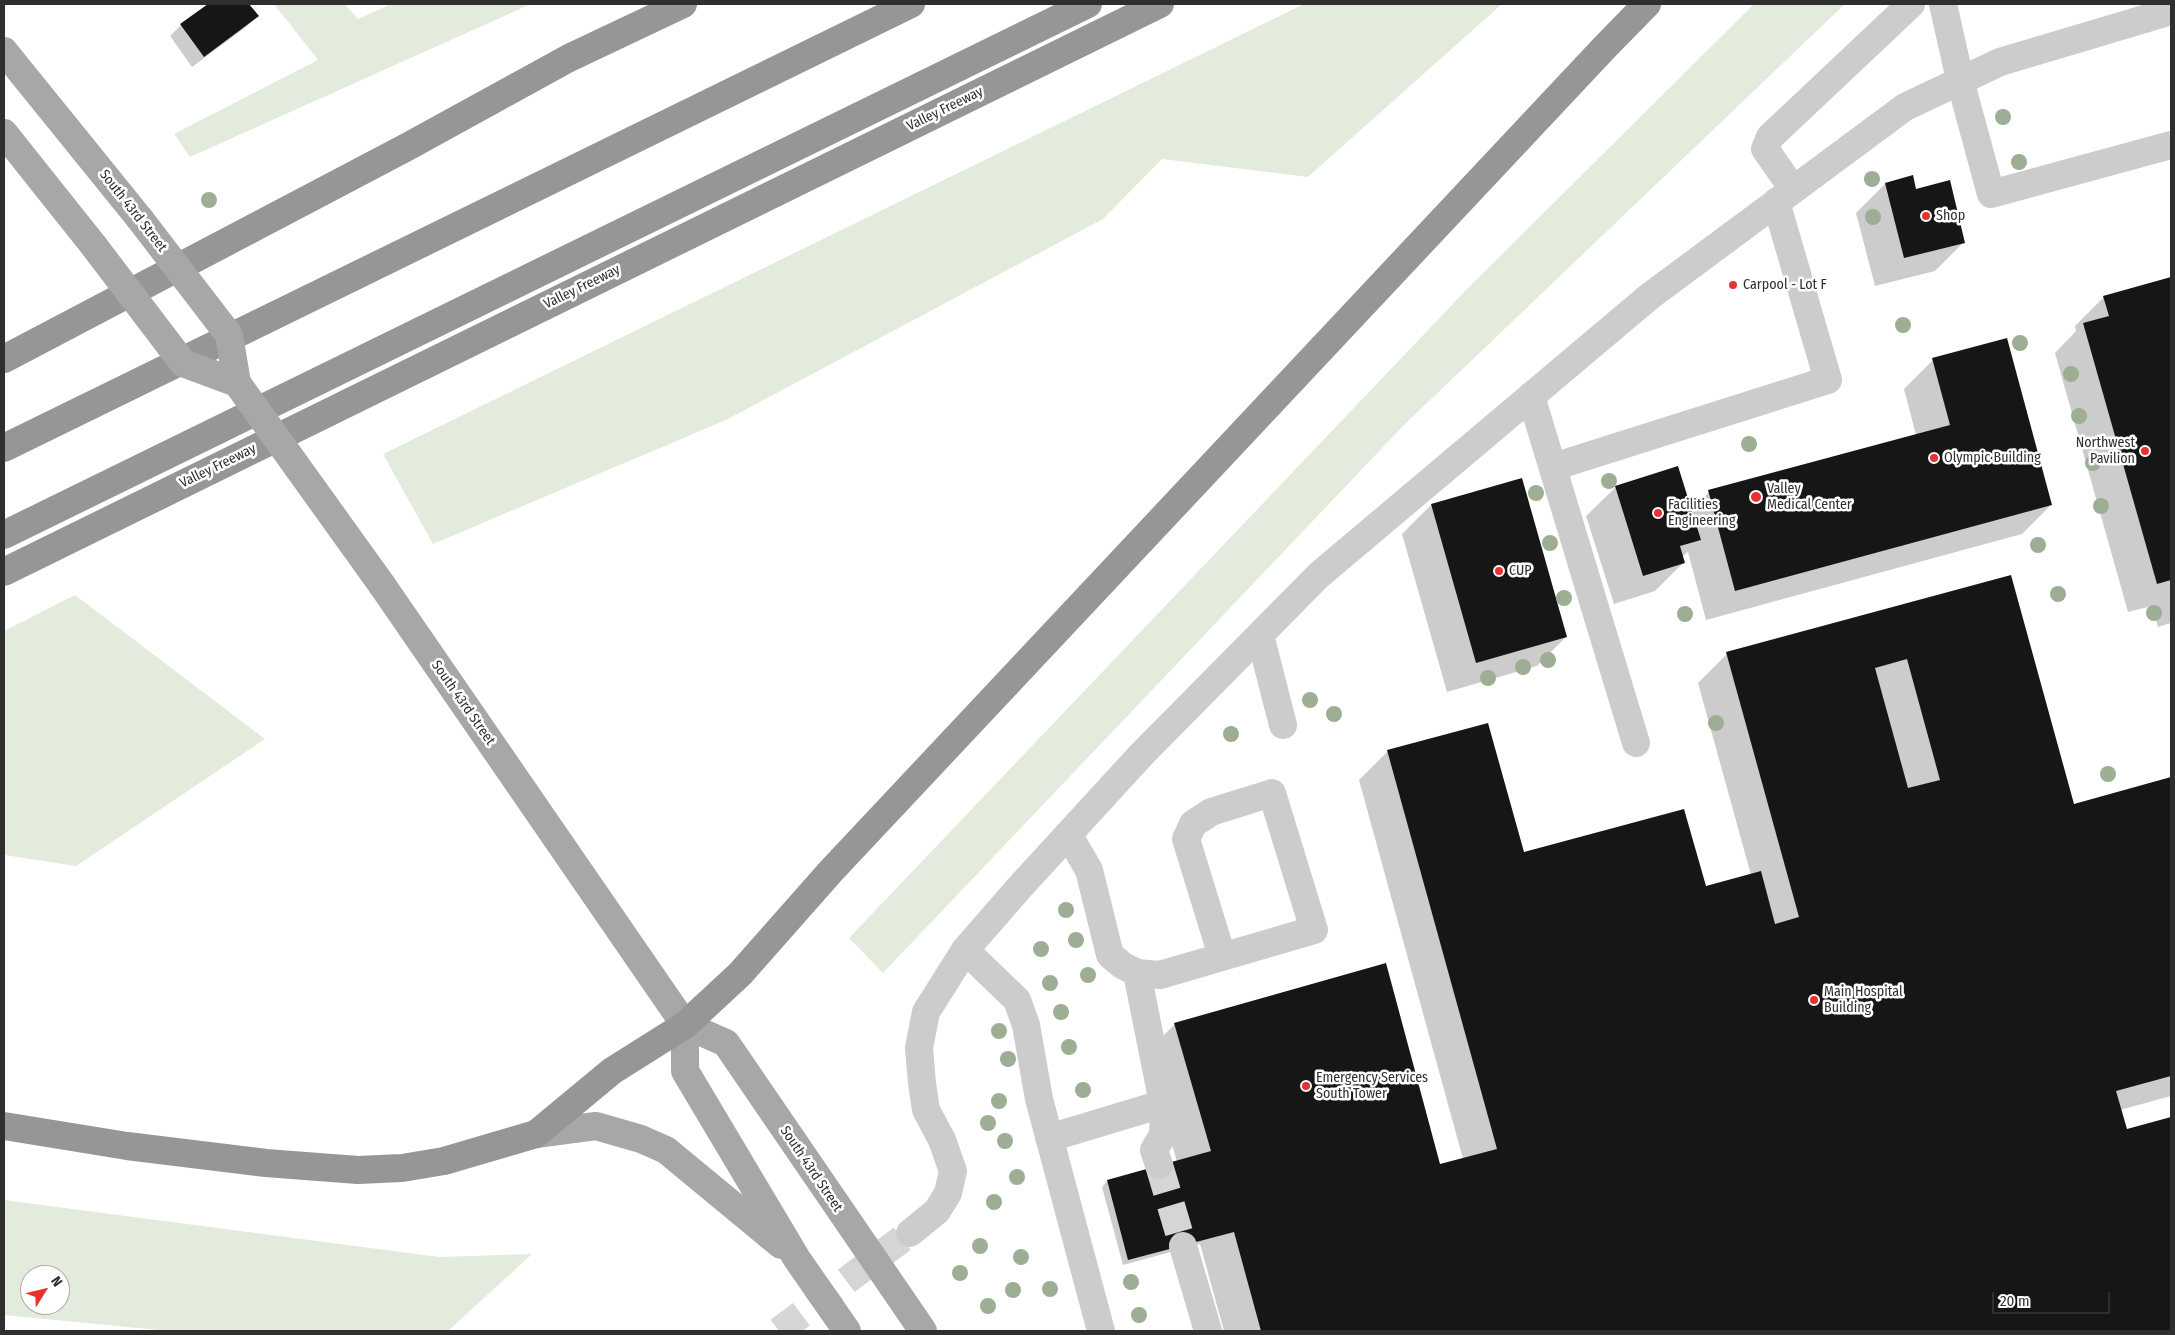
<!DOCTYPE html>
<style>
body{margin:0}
#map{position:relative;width:2175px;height:1335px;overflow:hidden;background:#fff;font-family:"Fira Sans Condensed",sans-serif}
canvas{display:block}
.frame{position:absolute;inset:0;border:5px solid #2f2f2f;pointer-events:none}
.north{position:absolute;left:20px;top:1265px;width:50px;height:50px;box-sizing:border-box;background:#fff;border:1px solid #acacac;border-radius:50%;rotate:54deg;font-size:14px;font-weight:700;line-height:20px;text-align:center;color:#2f2f2f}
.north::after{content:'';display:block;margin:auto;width:18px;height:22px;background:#e63330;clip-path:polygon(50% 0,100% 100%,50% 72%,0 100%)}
.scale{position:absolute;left:1992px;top:1292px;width:118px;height:22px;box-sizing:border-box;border:2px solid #2f2f2f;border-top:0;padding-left:6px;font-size:15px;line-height:18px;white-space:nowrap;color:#2f2f2f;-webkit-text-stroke:4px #fff;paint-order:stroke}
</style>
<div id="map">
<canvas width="2175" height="1335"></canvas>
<div class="frame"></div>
<div class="north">N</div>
<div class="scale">20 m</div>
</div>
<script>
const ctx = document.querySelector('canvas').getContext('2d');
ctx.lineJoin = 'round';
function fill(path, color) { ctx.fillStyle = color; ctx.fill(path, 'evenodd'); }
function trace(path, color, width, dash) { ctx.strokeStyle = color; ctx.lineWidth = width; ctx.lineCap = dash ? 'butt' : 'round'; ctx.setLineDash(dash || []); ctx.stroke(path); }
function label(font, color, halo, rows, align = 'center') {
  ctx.font = font + ' "Fira Sans Condensed",sans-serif'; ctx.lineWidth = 5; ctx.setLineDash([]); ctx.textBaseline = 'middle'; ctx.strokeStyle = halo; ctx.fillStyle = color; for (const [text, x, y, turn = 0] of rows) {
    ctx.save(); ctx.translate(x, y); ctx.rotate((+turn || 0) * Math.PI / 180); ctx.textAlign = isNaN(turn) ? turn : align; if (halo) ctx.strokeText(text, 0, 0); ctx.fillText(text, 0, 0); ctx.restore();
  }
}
fill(new Path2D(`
 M274,4H345L358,19L391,4H531L190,157L174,134L318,60Z
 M1304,4H1502L1308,177L1162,159L1103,219L726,420L433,544L383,454Z
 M1754,4H1845L1404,425L883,973L849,938L1469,287Z
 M75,595L265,739L76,866L4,855V631Z
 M4,1200L439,1257L532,1254L448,1331H168L4,1315ZM30,1275H60V1305H30Z`), '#e3ecdc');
fill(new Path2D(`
 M210,4H247L257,16L246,27L192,67L170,36L181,25Z
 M1885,184L1916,190L1964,242L1935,271L1875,286L1856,213Z
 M2171,278V623L2158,627L2152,606L2128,612L2055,353L2076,331L2075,326L2104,297Z
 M1933,360L2051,505L2022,534L1706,620L1688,552L1682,557L1684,562L1655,591L1614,604L1586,516L1616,487L1691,510L1709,492L1916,435L1904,389Z
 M1521,480L1566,637L1537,666L1447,692L1402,534L1431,505Z
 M2010,577L2073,805L2171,779V1096L2120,1110L2126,1130L2171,1118V1331H1224L1200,1244L1123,1265L1102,1187L1107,1181L1177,1162L1146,1053L1175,1024L1439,1166L1463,1159L1359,780L1388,751L1523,854L1705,888L1751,875L1698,683L1727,654Z`), '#0003');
fill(new Path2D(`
 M208,4H249L259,16L204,57L180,24Z
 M1913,175L1916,189L1950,180L1965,243L1904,258L1885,183Z
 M2171,277V580L2157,584L2083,323L2109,316L2103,296Z
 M2007,338L2052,505L1735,591L1708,490L1950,425L1932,358Z
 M1678,466L1701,540L1680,546L1685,563L1643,576L1615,486Z
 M1522,478L1567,637L1476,663L1431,504Z
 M2011,575L2074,804L2171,777V1076L2116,1091L2127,1129L2171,1117V1331H1261L1234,1232L1128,1260L1107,1180L1211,1151L1174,1023L1386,963L1440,1164L1497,1149L1387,750L1488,723L1524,852L1684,809L1706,886L1761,871L1775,924L1799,917L1726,652ZM1907,659L1940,780L1908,788L1875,668Z`), '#161616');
trace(new Path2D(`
 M1159,1165L1183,1246
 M779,1331L910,1233`), '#d5d5d5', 28, [28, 14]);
trace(new Path2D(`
 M1943,4L1960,80L1991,194L2171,145
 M1793,189L1765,149L1770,137L1911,4
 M1531,396L1636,743
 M1553,467L1828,380L1776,202
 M1260,635L1283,725
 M1068,834L1089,870L1110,955L1122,965L1137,973L1160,975L1314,930L1272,793L1211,812L1193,824L1186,839L1222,956
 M965,950L1017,1000L1026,1025L1039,1099L1101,1331
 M1137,973L1164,1108L1163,1135L1154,1150L1159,1165
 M1049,1138L1162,1104
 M910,1233L937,1211L948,1193L953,1171L942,1140L926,1110L922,1083L919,1048L926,1012L965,950L1019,888L1141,755L1319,575L1650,296L1905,107L2000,62L2171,11
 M1183,1246L1208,1331`), '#ccc', 28);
trace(new Path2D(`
 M4,51L140,219
 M4,133L94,246
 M382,585L685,1025L726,1043L923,1331
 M685,1025V1071L797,1259L847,1331
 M536,1134L596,1126L641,1139L666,1150L781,1245`), '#a7a7a7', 28);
trace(new Path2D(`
 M4,359L407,147L569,58L683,4
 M4,448L911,4
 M4,535L1088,4
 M4,572L1160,4
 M4,1126L127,1146L266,1163L358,1170L402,1168L444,1161L536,1134L612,1071L685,1025L740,974L831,871L1604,48L1647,4`), '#969696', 28);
trace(new Path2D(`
 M140,219L229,335L237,383L382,585
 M94,246L183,363L237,383`), '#a7a7a7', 28);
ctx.fillStyle = '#9dae94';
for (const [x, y] of [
 [2003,117],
 [2019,162],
 [1872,179],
 [209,200],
 [1873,217],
 [1903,325],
 [2020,343],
 [2071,374],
 [2079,416],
 [1749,444],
 [2093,463],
 [1609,481],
 [1536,493],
 [2101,506],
 [1550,543],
 [2038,545],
 [2058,594],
 [1564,598],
 [2154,613],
 [1685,614],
 [1548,660],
 [1523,667],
 [1488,678],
 [1310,700],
 [1334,714],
 [1716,723],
 [1231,734],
 [2108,774],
 [1066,910],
 [1076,940],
 [1041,949],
 [1088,975],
 [1050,983],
 [1061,1012],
 [999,1031],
 [1069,1047],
 [1008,1059],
 [1083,1090],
 [999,1101],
 [988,1123],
 [1005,1141],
 [1017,1177],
 [994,1202],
 [980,1246],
 [1021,1257],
 [960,1273],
 [1131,1282],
 [1050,1289],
 [1013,1290],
 [988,1306],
 [1139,1315]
]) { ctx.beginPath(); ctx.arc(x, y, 8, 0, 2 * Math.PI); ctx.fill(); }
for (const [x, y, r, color] of [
 [1926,216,5,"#e63330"],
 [1733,285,5,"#e63330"],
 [2145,451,5,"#e63330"],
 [1934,458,5,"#e63330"],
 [1756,497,6,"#e63330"],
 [1658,513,5,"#e63330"],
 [1499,571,5,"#e63330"],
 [1814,1000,5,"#e63330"],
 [1306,1086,5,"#e63330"]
]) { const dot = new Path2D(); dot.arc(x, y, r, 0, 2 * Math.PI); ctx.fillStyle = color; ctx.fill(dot); trace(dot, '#fff', 2); }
label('14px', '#2f2f2f', '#fff', [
 ["Valley Freeway",945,109,-26],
 ["South 43rd Street",133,211,52],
 ["Valley Freeway",582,287,-26],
 ["Valley Freeway",218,466,-26],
 ["South 43rd Street",463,703,55],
 ["South 43rd Street",811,1169,56]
]);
label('14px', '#2f2f2f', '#fff', [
 ["Shop",1936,216],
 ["Carpool - Lot F",1743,285],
 ["Northwest",2135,443,"right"],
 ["Pavilion",2135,459,"right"],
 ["Olympic Building",1944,458],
 ["Valley",1767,489],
 ["Medical Center",1767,505],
 ["Facilities",1668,505],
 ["Engineering",1668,521],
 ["CUP",1509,571],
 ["Main Hospital",1824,992],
 ["Building",1824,1008],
 ["Emergency Services",1316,1078],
 ["South Tower",1316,1094]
], 'left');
</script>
